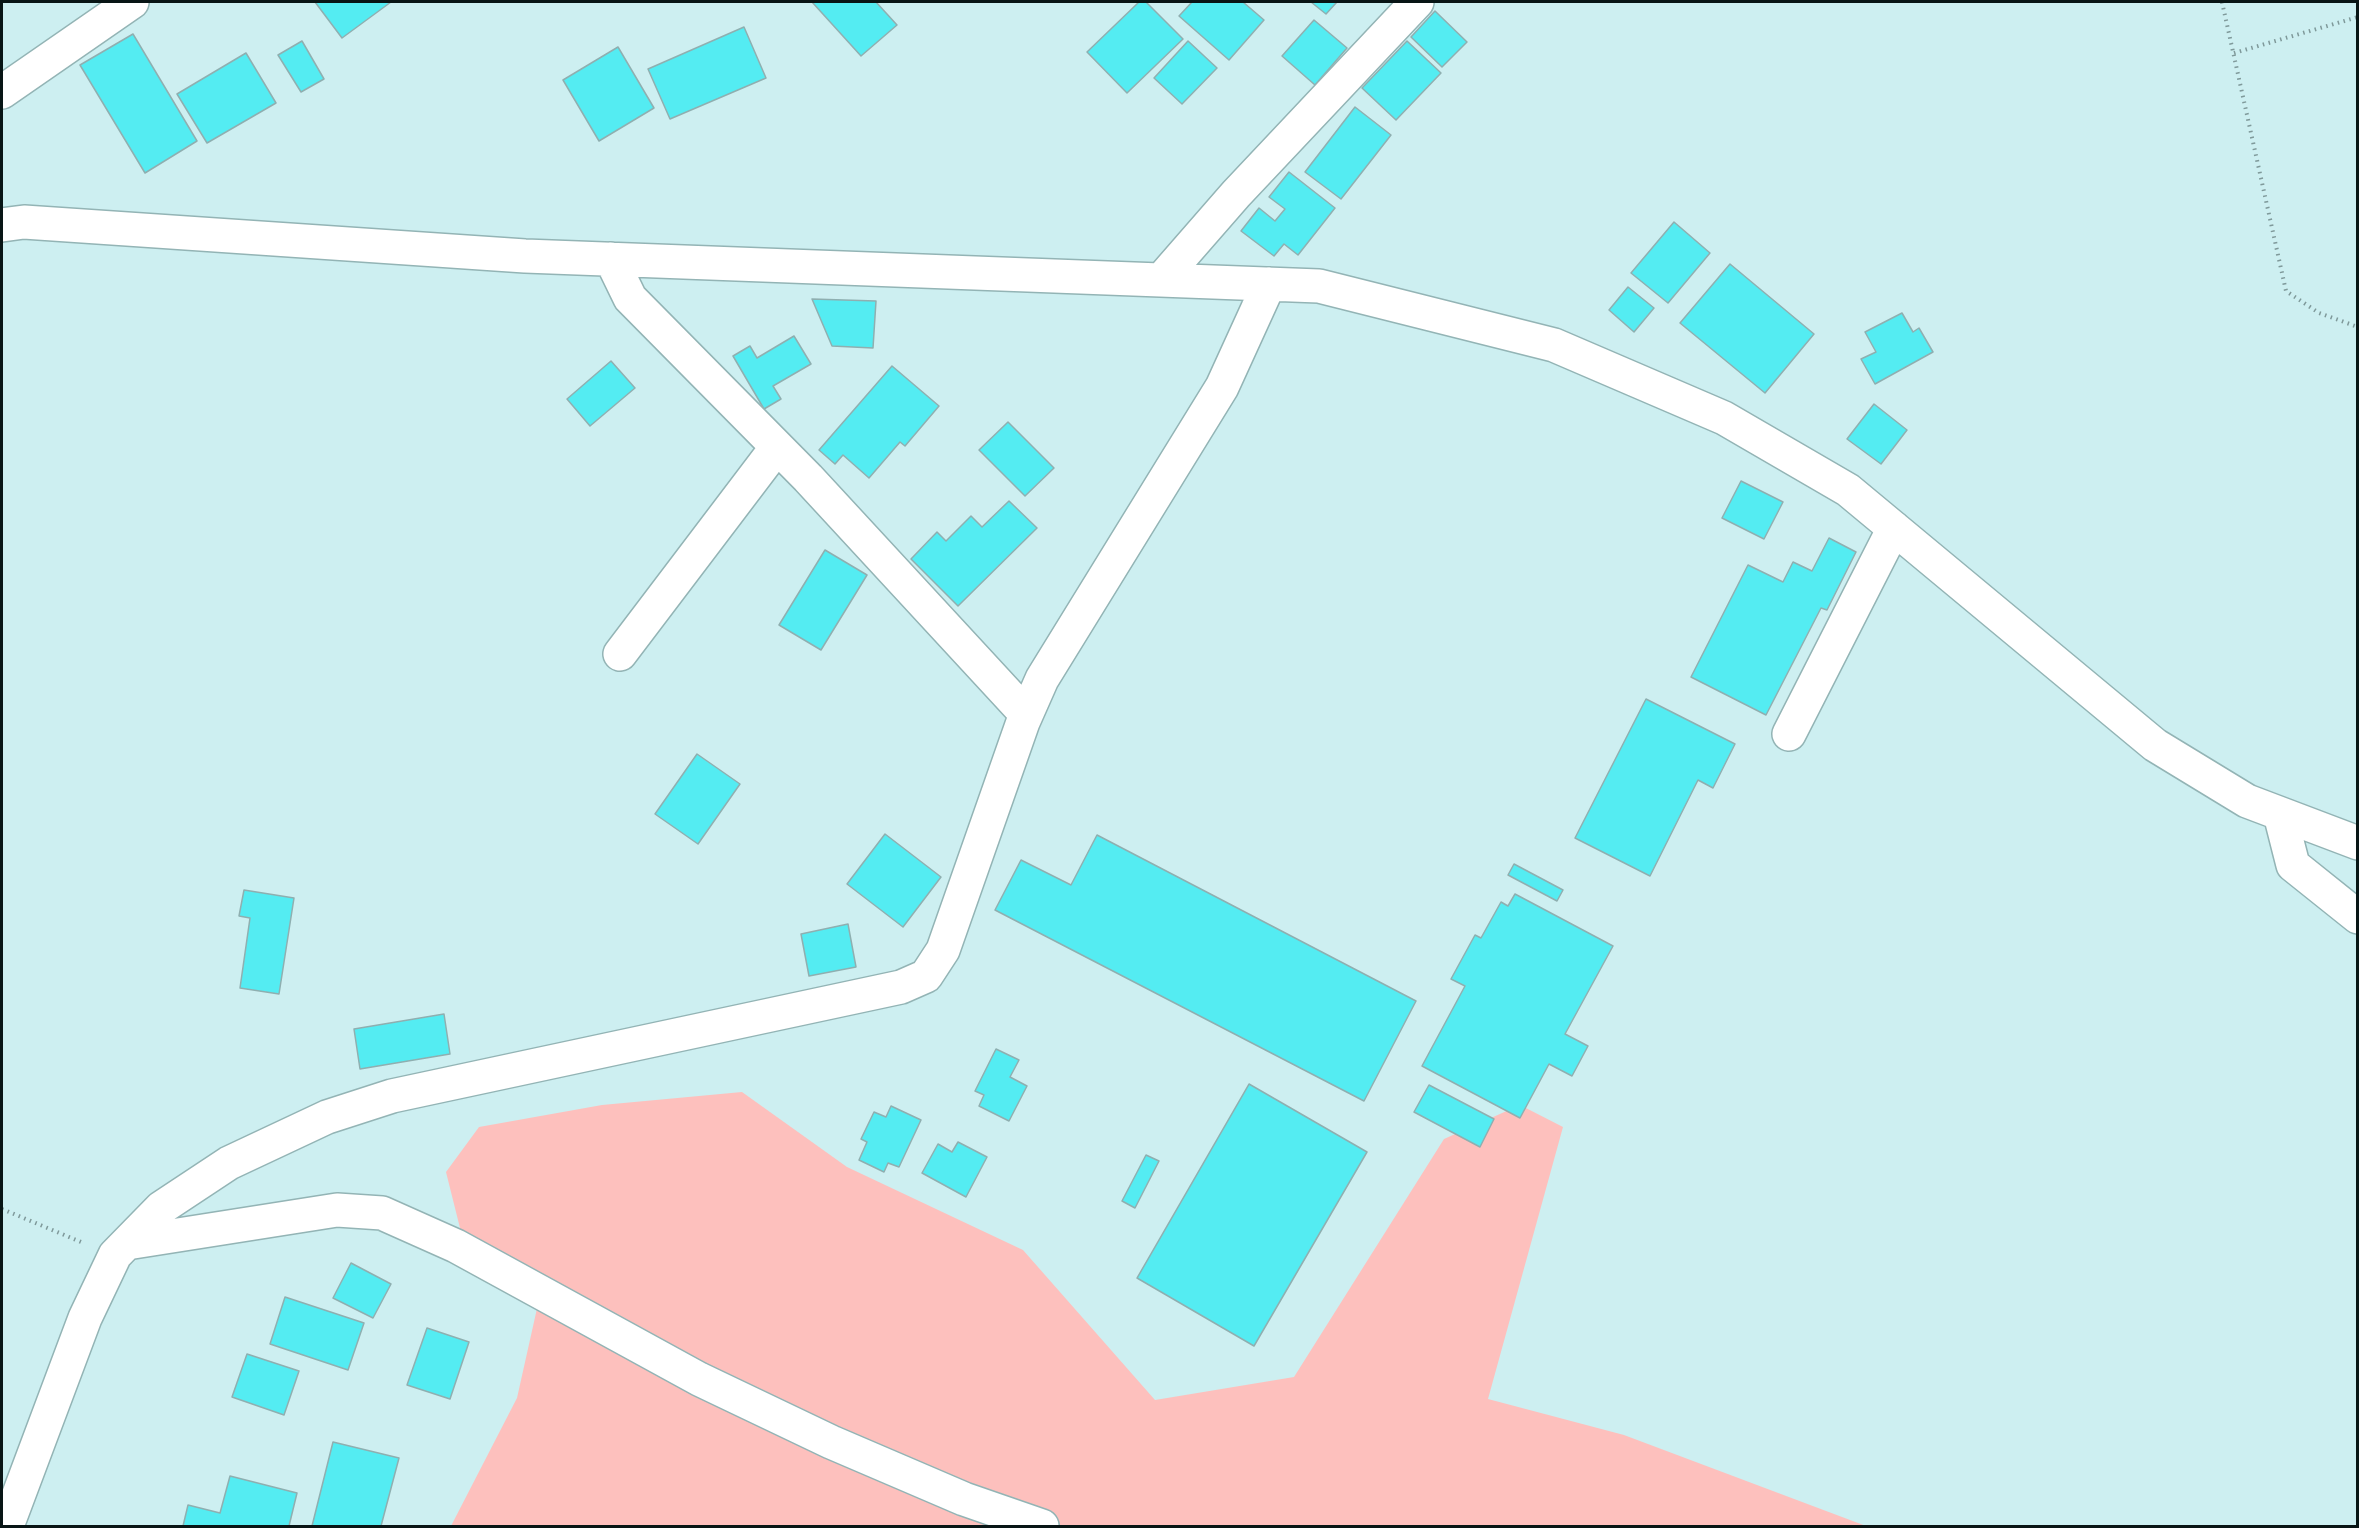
<!DOCTYPE html>
<style>
body{margin:0}
#map{position:relative;width:2359px;height:1528px;overflow:hidden;background:#cdeff1;font-family:Roboto,sans-serif}
canvas{display:block}
.frame{position:absolute;inset:0;border:3px solid #081515;pointer-events:none}
</style>
<div id="map">
<canvas width="2359" height="1528"></canvas>
<div class="frame"></div>
</div>
<script>
const ctx = document.querySelector('canvas').getContext('2d');
ctx.lineJoin = 'round';
function fill(path, color) { ctx.fillStyle = color; ctx.fill(path, 'evenodd'); }
function trace(path, color, width, dash) { ctx.strokeStyle = color; ctx.lineWidth = width; ctx.lineCap = dash ? 'butt' : 'round'; ctx.setLineDash(dash || []); ctx.stroke(path); }
fill(new Path2D(`
 M742,1092L847,1167L1023,1250L1155,1400L1294,1377L1444,1139L1520,1105L1563,1127L1488,1399L1624,1435L1866,1526H451L517,1398L540,1295L461,1232L446,1172L479,1127L602,1105Z`), '#fdc0bd');
const building = new Path2D(`
 M315,2H391L342,38Z
 M812,2H876L897,25L861,56Z
 M1139,2H1146L1183,39L1127,93L1087,52Z
 M1192,2H1243L1264,20L1229,60L1179,16Z
 M1311,2H1337L1326,14Z
 M1435,11L1467,42L1442,67L1411,37Z
 M1314,20L1347,48L1315,85L1282,56Z
 M744,27L766,78L670,119L648,69Z
 M133,34L197,141L145,173L80,65Z
 M302,41L324,79L301,92L278,55Z
 M1188,41L1217,68L1182,104L1154,78Z
 M1407,41L1441,73L1396,120L1362,88Z
 M618,47L654,108L599,141L563,80Z
 M246,53L276,103L207,143L177,94Z
 M1355,107L1391,135L1341,199L1305,172Z
 M1289,172L1335,208L1298,255L1284,244L1274,256L1241,231L1259,208L1275,221L1285,209L1269,197Z
 M1674,222L1710,253L1668,303L1631,273Z
 M1730,264L1814,334L1765,393L1680,323Z
 M1628,287L1654,308L1634,332L1609,310Z
 M812,299L876,301L873,348L832,346Z
 M1902,313L1913,332L1919,328L1933,352L1875,384L1861,359L1876,352L1865,332Z
 M794,336L811,364L773,386L781,399L764,409L733,356L750,346L757,358Z
 M611,361L635,388L590,426L567,399Z
 M892,366L939,406L905,446L900,442L869,478L843,455L835,464L819,450Z
 M1874,404L1907,430L1881,464L1847,439Z
 M1008,422L1054,468L1025,496L979,450Z
 M1741,481L1783,502L1764,539L1722,518Z
 M1009,501L1037,528L958,606L911,559L937,532L946,541L971,516L982,527Z
 M1829,538L1856,552L1827,610L1821,608L1766,715L1691,677L1748,565L1783,582L1793,562L1812,571Z
 M825,550L867,575L821,650L779,625Z
 M1646,699L1735,744L1713,788L1698,780L1650,876L1575,838Z
 M697,754L740,784L698,844L655,814Z
 M885,834L941,877L903,927L847,884Z
 M1097,835L1416,1001L1364,1101L995,910L1021,860L1071,885Z
 M1514,864L1563,890L1557,901L1508,875Z
 M244,890L294,898L279,994L240,988L250,918L239,916Z
 M1515,894L1613,946L1565,1034L1588,1046L1572,1076L1549,1064L1520,1118L1422,1066L1465,986L1451,979L1475,935L1481,938L1501,902L1508,906Z
 M848,924L856,967L809,976L801,934Z
 M444,1014L450,1054L360,1069L354,1029Z
 M996,1049L1019,1060L1010,1077L1027,1086L1009,1121L979,1106L984,1095L975,1091Z
 M1249,1084L1367,1152L1254,1346L1137,1278Z
 M1429,1085L1494,1119L1480,1147L1414,1112Z
 M891,1106L921,1120L899,1167L888,1163L884,1172L859,1160L867,1142L861,1139L874,1112L886,1117Z
 M958,1142L987,1157L966,1197L922,1173L938,1144L952,1152Z
 M1146,1155L1159,1161L1135,1208L1122,1201Z
 M351,1263L391,1284L373,1318L333,1298Z
 M285,1297L364,1323L348,1370L270,1344Z
 M427,1328L469,1342L450,1399L407,1385Z
 M247,1354L299,1371L284,1415L232,1397Z
 M333,1442L399,1458L381,1526H312Z
 M230,1476L297,1493L289,1526H183L188,1505L220,1513Z`);
fill(building, '#54ecf2');
trace(building, '#8fafb0', 1.5);
const minor = new Path2D(`
 M2,92L132,2
 M2,225L24,222L525,256L1319,286L1554,345L1724,418L1848,490L2155,745L2247,801L2358,843
 M611,259L630,298L808,478L1026,714
 M1161,280L1236,194L1417,2
 M620,654L777,447
 M1789,734L1894,528
 M2280,814L2293,865L2358,917
 M127,1243L337,1210L382,1213L456,1246L699,1379L831,1442L964,1499L1042,1526
 M7,1526L85,1318L115,1255L161,1208L229,1163L327,1117L392,1096L901,987L926,976L943,950L1023,722L1042,679L1222,387L1269,284`);
trace(minor, '#93b4b5', 36);
trace(new Path2D(`
 M2222,2L2286,291L2319,313L2358,327
 M2234,53L2358,17
 M2,1209L81,1242`), '#7f999a', 4, [1.5, 4.5]);
trace(minor, '#fff', 33);
</script>
